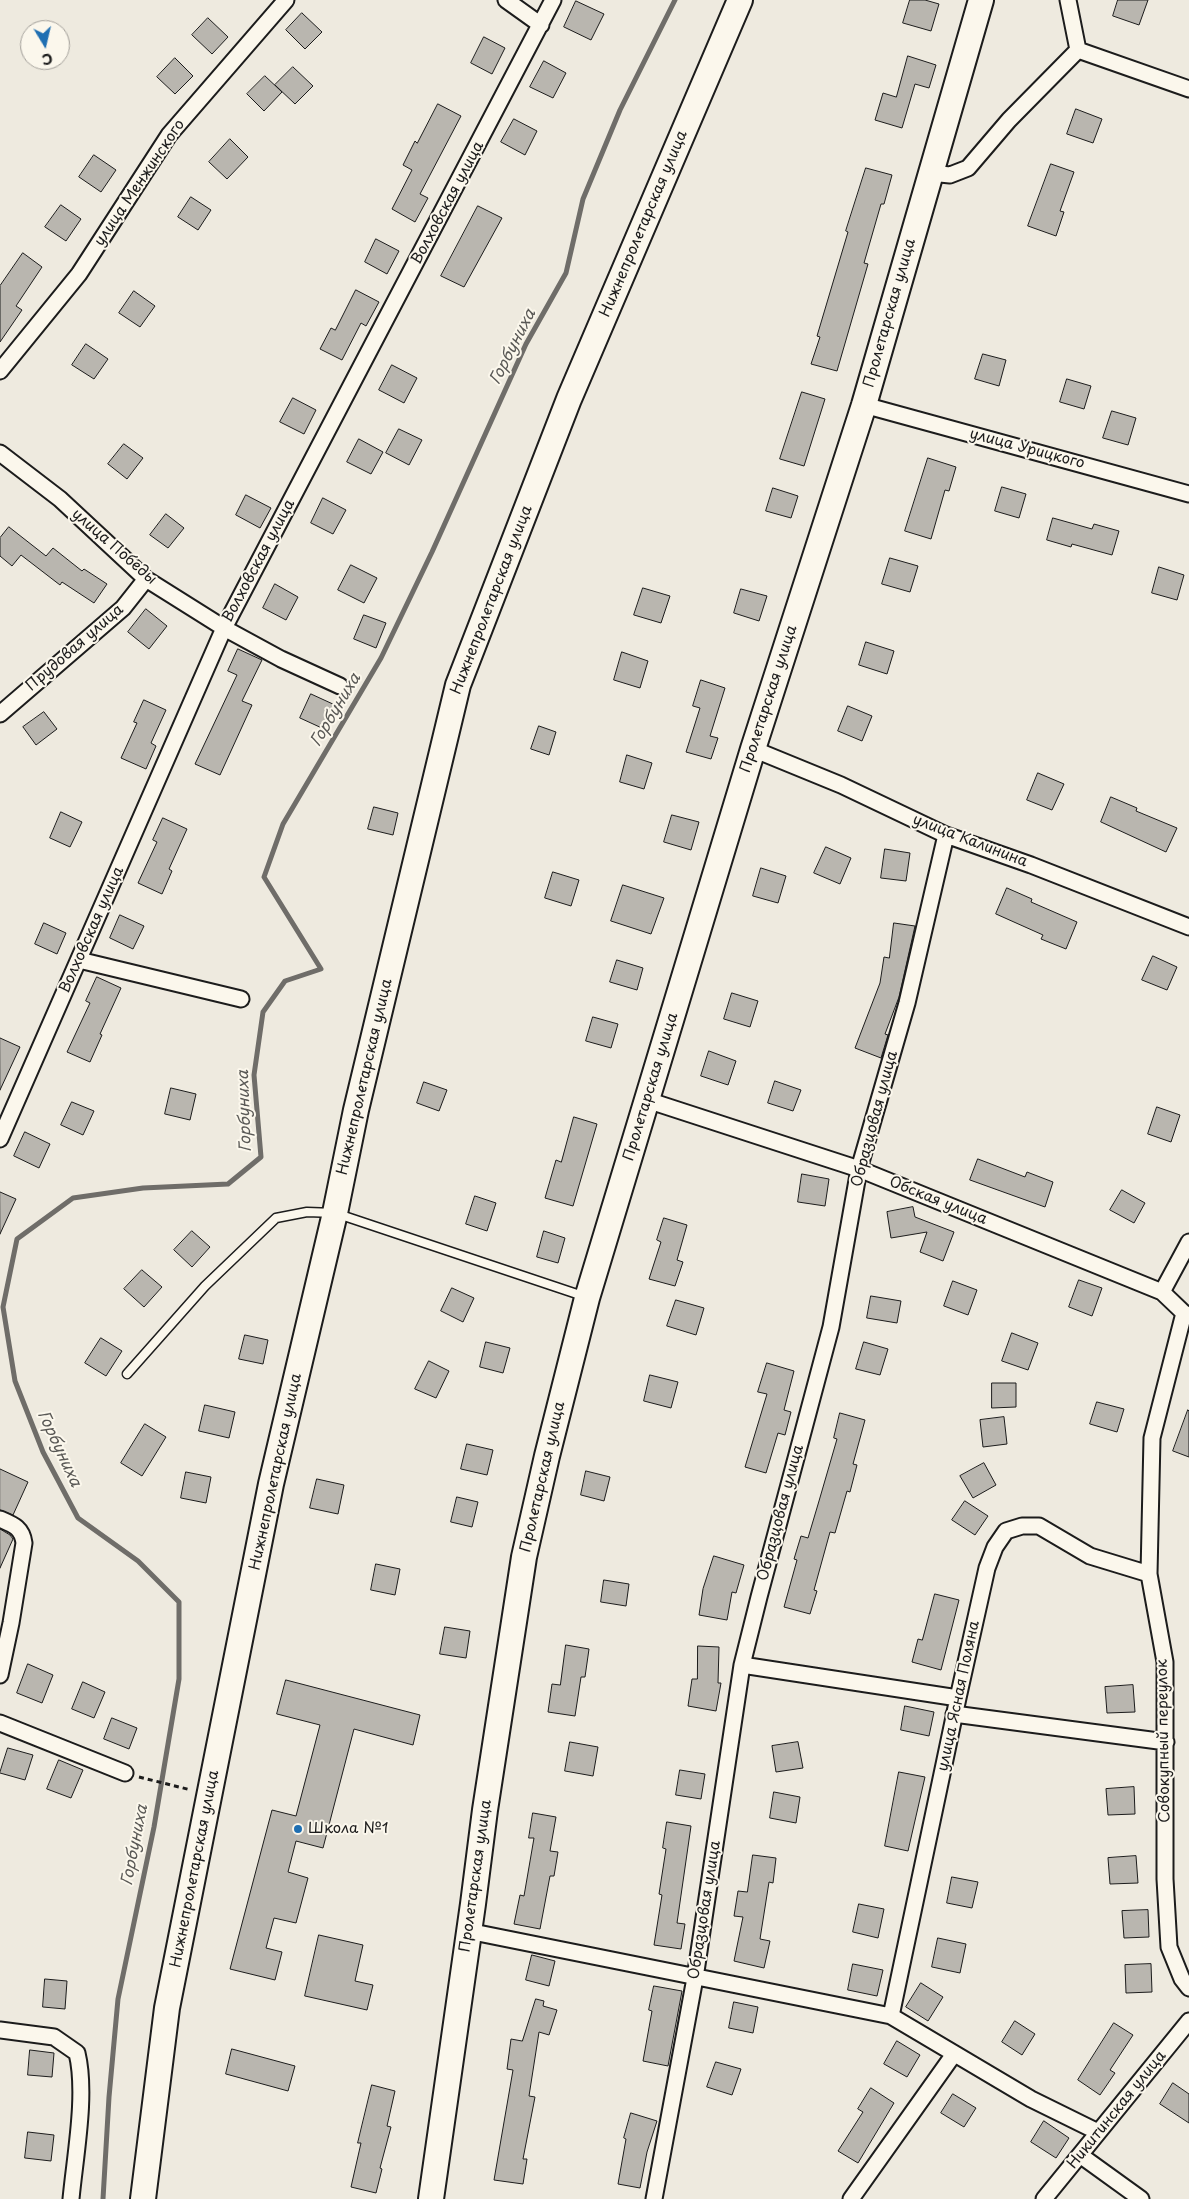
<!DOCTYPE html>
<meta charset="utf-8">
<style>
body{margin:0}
#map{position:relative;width:1189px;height:2199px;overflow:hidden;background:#eeeadf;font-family:"Playpen Sans",sans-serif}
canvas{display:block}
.north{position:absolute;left:20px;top:20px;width:50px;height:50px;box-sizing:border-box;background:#fbf7ec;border:1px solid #a29f99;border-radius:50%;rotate:171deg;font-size:14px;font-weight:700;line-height:20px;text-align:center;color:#1c1c1c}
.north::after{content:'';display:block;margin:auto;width:18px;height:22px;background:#1f6fb2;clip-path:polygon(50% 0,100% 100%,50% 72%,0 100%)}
</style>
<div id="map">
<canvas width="1189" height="2199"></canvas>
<div class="north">С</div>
</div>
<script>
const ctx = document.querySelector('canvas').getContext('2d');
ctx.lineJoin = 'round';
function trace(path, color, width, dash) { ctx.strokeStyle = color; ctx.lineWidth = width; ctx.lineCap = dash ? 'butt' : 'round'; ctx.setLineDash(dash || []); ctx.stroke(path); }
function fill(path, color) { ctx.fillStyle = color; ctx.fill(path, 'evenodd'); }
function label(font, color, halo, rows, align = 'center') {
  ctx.font = font + ' "Playpen Sans",sans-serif'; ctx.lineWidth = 4; ctx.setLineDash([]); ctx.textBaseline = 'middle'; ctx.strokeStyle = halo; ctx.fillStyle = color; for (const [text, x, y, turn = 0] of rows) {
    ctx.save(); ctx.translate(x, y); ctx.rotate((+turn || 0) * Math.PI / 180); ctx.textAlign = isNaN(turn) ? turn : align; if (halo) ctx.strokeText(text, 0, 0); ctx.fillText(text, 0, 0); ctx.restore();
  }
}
trace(new Path2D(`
 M103,2199L109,2097L118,1999L154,1827L179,1679V1602L138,1561L78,1518L43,1452L15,1381L3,1307L17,1239L73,1198L143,1188L228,1184L261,1157L254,1075L263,1012L285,981L321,969L264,877L283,824L381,658L432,552L526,344L566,273L583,199L620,110L675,0`), '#6f6d69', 5);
const building = new Path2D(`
 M910,0H925L939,4L931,31L903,23Z
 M1118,0H1148L1139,25L1113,16Z
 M576,1L604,14L591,40L564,27Z
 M302,13L322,32L305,49L286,30Z
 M208,18L228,37L212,54L192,35Z
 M484,37L505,48L492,74L471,63Z
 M908,56L936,65L929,88L915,84L902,128L875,120L883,93L896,97Z
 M175,58L193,76L175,94L157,77Z
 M544,61L566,73L553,98L530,87Z
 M293,67L313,86L295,104L275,85Z
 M265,76L282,92L264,111L247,94Z
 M438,104L461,116L420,194L428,198L415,222L392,209L412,170L403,165L415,141L417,143Z
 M1076,109L1102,119L1093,143L1067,134Z
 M514,119L537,131L525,155L501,142Z
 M230,139L248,157L227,179L209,162Z
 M94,155L116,170L101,192L79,177Z
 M1051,164L1074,172L1060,211L1064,212L1056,236L1028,226Z
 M866,168L892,175L884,204H881L864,263L868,264L837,371L811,364L820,337L817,336L848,232L846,231Z
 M191,197L211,210L198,230L178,217Z
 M61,205L81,219L66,241L45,227Z
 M478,206L502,218L464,287L441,276Z
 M376,239L399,251L387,274L365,262Z
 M23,253L42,267L16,306L22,310L0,342V286Z
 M356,290L379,302L366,326L361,323L342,360L320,349L331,328L335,330Z
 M134,291L155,306L140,327L119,313Z
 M86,344L108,359L94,379L72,365Z
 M983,354L1006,360L999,386L975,379Z
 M392,365L417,378L404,403L379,390Z
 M1067,379L1091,386L1084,409L1060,402Z
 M802,392L825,399L804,466L780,459Z
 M293,398L316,410L304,434L280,422Z
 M1112,411L1136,418L1128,445L1103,438Z
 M399,429L422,440L409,465L386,453Z
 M359,439L383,452L371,474L347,462Z
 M124,444L143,458L127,479L108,464Z
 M928,458L956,467L949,491L945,490L931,539L905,531Z
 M1002,487L1026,494L1019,518L995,511Z
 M773,488L798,496L791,518L766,511Z
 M246,495L271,508L260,528L236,515Z
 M323,498L346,510L333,534L311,523Z
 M166,514L184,528L168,548L150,535Z
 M1053,518L1092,529L1094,524L1119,531L1112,555L1072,544L1071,547L1047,540Z
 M9,527L46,556L53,548L82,571L84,569L107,584L94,603L62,582L60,585L21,555L12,566L0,556V538Z
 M890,558L918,566L910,592L882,584Z
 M351,565L377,578L364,603L338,590Z
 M1159,567L1184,575L1177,600L1152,593Z
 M275,584L298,597L286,620L263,608Z
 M643,588L670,596L661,623L634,615Z
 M741,589L767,596L759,621L734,613Z
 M146,609L167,626L149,649L128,632Z
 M364,615L386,623L376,648L354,639Z
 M866,642L894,651L887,674L859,665Z
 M238,649L262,660L242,701L252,705L220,775L195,764L237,675L228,671Z
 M622,652L648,661L640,688L614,680Z
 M701,680L725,688L710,736L718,738L711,759L686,752L700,708L693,706Z
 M311,694L335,705L324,729L300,718Z
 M144,700L166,710L151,743L156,746L146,769L121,758L137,723L134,722Z
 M848,706L872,716L862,741L838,731Z
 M44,712L57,729L36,745L23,727Z
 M539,726L556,732L549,755L531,749Z
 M627,755L652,763L644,789L620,782Z
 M1038,773L1064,784L1052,810L1027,800Z
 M1111,797L1137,808L1136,811L1177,828L1166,852L1101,822Z
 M374,807L398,813L393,835L368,829Z
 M61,812L82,822L70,847L50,838Z
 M672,815L699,822L691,850L664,842Z
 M163,818L187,829L169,869L172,871L162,894L138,883L157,842L153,840Z
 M826,847L851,858L840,884L814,873Z
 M885,849L910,853L906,881L881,878Z
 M761,868L786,876L778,903L753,896Z
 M553,872L579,880L571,906L545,898Z
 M623,885L664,898L651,934L611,921Z
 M1007,888L1032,899L1031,902L1077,922L1066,949L1041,939L1043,935L996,914Z
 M120,915L144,926L133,949L110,938Z
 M44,923L66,933L57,954L35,944Z
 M894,923L915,926L899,997L885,1034L888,1035L881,1058L855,1048L880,983L884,957L889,958Z
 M1153,956L1177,967L1167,990L1142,980Z
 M617,960L643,968L637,990L610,982Z
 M97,977L121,988L100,1034L102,1035L90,1062L67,1052L90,1003L86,1001Z
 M732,993L758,1001L750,1027L724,1019Z
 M593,1017L618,1024L611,1048L586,1041Z
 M0,1038L20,1047L0,1090Z
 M709,1051L736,1061L728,1085L701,1076Z
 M775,1081L801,1090L793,1111L768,1103Z
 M424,1082L447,1090L439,1111L417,1103Z
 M171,1088L196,1094L190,1120L165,1114Z
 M72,1102L94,1111L83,1135L61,1125Z
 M1157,1107L1180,1115L1171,1142L1148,1134Z
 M574,1117L597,1124L573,1206L545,1198L556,1160L561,1162Z
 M25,1132L50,1144L39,1168L14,1156Z
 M978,1159L1025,1177L1027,1172L1053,1182L1045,1207L970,1180Z
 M802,1174L829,1179L825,1206L798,1202Z
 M1122,1190L1145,1203L1134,1223L1110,1210Z
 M0,1192L16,1199L0,1234Z
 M475,1196L496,1203L487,1231L466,1224Z
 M913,1207L915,1217L954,1232L943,1261L920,1252L927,1232L891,1238L887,1212Z
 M664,1218L687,1225L677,1260L683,1262L675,1286L649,1279L661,1242L657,1240Z
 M192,1231L210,1247L192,1267L174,1250Z
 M544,1231L565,1238L558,1263L537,1257Z
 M142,1270L162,1287L144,1307L124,1289Z
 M1079,1280L1102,1288L1092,1316L1069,1307Z
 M953,1281L977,1290L968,1315L944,1306Z
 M452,1288L474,1298L463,1322L441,1311Z
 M871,1296L901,1301L897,1323L867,1318Z
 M676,1300L704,1308L696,1335L667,1326Z
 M1012,1333L1038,1343L1028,1370L1002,1361Z
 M245,1335L268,1340L263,1364L239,1359Z
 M101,1338L122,1351L106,1376L85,1363Z
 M486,1342L510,1348L503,1373L480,1367Z
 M864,1342L888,1349L880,1375L856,1369Z
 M429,1361L449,1371L436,1398L415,1389Z
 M767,1363L794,1371L784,1410L791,1412L785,1435L778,1433L766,1473L745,1467L767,1394L758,1392Z
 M650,1375L678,1382L671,1408L644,1401Z
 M992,1383H1016V1407L992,1408Z
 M1097,1402L1124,1409L1117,1432L1090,1424Z
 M205,1405L235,1412L229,1438L199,1431Z
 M1188,1410L1189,1411V1457L1173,1451Z
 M840,1413L865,1420L853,1464L857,1465L850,1492L847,1491L835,1533L830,1532L814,1590L817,1591L810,1614L784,1607L797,1560L794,1559L801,1536L808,1538L819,1501L837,1439L834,1438Z
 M1004,1417L1007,1444L983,1447L980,1420Z
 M145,1424L166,1437L142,1476L121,1463Z
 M467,1444L493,1450L487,1475L461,1469Z
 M984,1463L996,1485L973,1498L960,1476Z
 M0,1469L28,1482L13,1515L0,1510Z
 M586,1471L610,1477L604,1501L581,1495Z
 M186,1472L211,1477L206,1503L181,1498Z
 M317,1479L344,1485L338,1514L310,1508Z
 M457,1497L478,1502L472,1527L451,1522Z
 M965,1501L988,1516L975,1535L952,1520Z
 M0,1529L10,1535L13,1539L0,1568Z
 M714,1556L744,1565L736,1593L732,1592L727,1620L699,1615L703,1589Z
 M376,1564L400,1569L395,1595L371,1590Z
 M604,1580L629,1584L626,1606L601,1602Z
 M935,1594L959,1600L941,1670L912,1662L918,1639L922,1640Z
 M445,1627L470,1631L466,1658L440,1654Z
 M566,1645L589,1649L585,1677H581L575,1716L548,1712L552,1684L560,1685Z
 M698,1646L719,1647L718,1683H721L716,1711L688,1706L692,1679H697Z
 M28,1664L53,1675L42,1703L17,1693Z
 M286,1680L420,1715L413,1745L354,1729L323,1848L296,1841L288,1872L308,1878L296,1923L274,1918L266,1948L282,1952L275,1980L230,1969L272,1810L296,1816L320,1725L277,1714Z
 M83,1682L105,1692L94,1718L72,1709Z
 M1133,1685L1135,1712L1107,1713L1105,1687Z
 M905,1706L934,1712L929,1736L901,1730Z
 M112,1718L137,1728L129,1749L104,1739Z
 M570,1742L598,1747L593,1776L565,1771Z
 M798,1742L803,1768L776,1772L772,1746Z
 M8,1748L33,1755L25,1780L0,1773Z
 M59,1760L83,1770L71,1798L47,1789Z
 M680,1770L705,1774L701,1799L676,1795Z
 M899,1772L925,1777L908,1851L885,1846Z
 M1134,1787L1135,1814L1108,1815L1106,1789Z
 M774,1792L800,1797L796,1823L770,1818Z
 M533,1813L556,1817L550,1851L558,1852L554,1876H550L540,1929L514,1924L520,1895L524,1896L534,1838H529Z
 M667,1822L691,1826L677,1923L685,1924L681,1949L654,1945L662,1895L659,1894L666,1849L663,1848Z
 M753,1855L776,1858L773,1883L769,1882L760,1939L770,1941L764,1968L734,1961L743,1917L734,1916L738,1891L747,1892Z
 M1136,1856L1138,1883L1110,1884L1108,1858Z
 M952,1877L978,1882L972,1908L947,1903Z
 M859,1904L884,1909L878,1938L853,1932Z
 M1148,1910L1149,1937L1124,1938L1122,1911Z
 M319,1935L363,1945L355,1981L373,1985L367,2010L305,1996Z
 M938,1938L966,1944L960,1973L932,1967Z
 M532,1955L555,1961L549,1986L526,1980Z
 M853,1964L883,1970L877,1996L848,1990Z
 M1151,1964L1152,1992L1126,1993L1125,1965Z
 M45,1979L67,1981L65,2009L43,2007Z
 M921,1983L943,1997L928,2021L906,2007Z
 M654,1986L682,1991L668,2066L643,2061L652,2011L649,2010Z
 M536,1999L544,2001L543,2006L557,2010L549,2035L539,2032L529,2096L535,2097L523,2159H527L523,2184L494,2180L513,2070L507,2069L511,2039L522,2041Z
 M734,2002L758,2007L753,2033L729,2028Z
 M1015,2021L1035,2034L1022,2055L1002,2042Z
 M1114,2023L1133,2035L1110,2070L1115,2073L1100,2095L1078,2080Z
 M897,2041L920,2055L907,2077L884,2064Z
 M232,2049L295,2066L288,2091L226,2074Z
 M30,2050L54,2053L52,2077L28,2075Z
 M716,2062L741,2069L732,2095L707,2087Z
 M1173,2083L1189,2094V2123L1160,2104Z
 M372,2085L395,2091L387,2126L391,2127L380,2168L382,2169L376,2193L351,2187L361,2143H358Z
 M871,2088L894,2103L858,2163L838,2151L863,2112L858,2109Z
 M953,2094L976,2108L964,2127L941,2113Z
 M631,2113L657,2121L647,2152L640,2188L618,2184L626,2139L624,2138Z
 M1044,2121L1069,2138L1056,2158L1031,2142Z
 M28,2132L54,2135L51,2161L25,2158Z`);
fill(building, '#b9b6af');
trace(building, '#1c1c1c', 1);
const lane = new Path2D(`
 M127,1374L205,1286L276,1218L307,1212L335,1213L586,1297`);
const street = new Path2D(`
 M506,0L541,25
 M1078,50L1189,89
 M930,173L950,175L968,168L1009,120L1078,50L1068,0
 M0,371L79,274L169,135L286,0
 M864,405L1189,494
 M0,453L60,499L146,579L224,628L281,659L340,686
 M0,714L123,608L146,579
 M753,749L841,785L946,835L1031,865L1189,927
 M79,960L241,999
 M647,1100L859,1169L1162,1292L1184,1313L1189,1315
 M0,1139L224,628L553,0
 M1162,1292L1189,1242
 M1184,1313L1152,1438L1149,1574L1165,1662V1879L1169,1947L1182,1979L1189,1988
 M0,1519C14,1525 22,1528 24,1543L11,1623L0,1675
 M742,1665L958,1698
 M954,1714L1166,1742
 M0,1723L125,1773
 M468,1931L891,2016L1031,2099L1098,2132
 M891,2016L958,1698L987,1568L995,1547L1006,1531L1022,1526H1039L1090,1556L1149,1574
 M0,2030L54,2037L77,2053C87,2094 75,2156 71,2199
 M1080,2155L1141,2199
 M654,2199L695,1978L742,1665L759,1597L831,1327L859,1169L907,1003L946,835
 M851,2199L954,2054
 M1044,2199L1189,2021`);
const primary = new Path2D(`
 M143,2199L167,2008L271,1484L335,1213L356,1110L458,685L569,399L740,0
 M431,2199L473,1904L485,1810L524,1557L547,1456L587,1298L753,749L864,405L981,0`);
trace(lane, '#1c1c1c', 11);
trace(street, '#1c1c1c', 19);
trace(primary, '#1c1c1c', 28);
trace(new Path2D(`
 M139,1777L191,1790`), '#1c1c1c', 3, [5, 4]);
trace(lane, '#fbf7ec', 8);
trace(street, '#fbf7ec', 15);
trace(primary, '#fbf7ec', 24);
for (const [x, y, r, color] of [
 [298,1829,5,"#1f6fb2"]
]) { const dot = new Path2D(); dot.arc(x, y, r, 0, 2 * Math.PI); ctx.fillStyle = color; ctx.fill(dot); trace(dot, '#fbf7ec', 2); }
label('15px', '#1c1c1c', '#fbf7ec', [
 ["улица Менжинского",140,183,-56],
 ["Волховская улица",448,203,-62],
 ["Нижнепролетарская улица",644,224,-67],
 ["Пролетарская улица",890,313,-74],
 ["улица Урицкого",1027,449,15],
 ["улица Победы",114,547,41],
 ["Волховская улица",259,561,-62],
 ["Нижнепролетарская улица",492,600,-69],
 ["Прудовая улица",75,648,-41],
 ["Пролетарская улица",769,699,-72],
 ["улица Калинина",970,841,21],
 ["Волховская улица",92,930,-66],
 ["Нижнепролетарская улица",365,1077,-77],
 ["Пролетарская улица",651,1087,-73],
 ["Образцовая улица",875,1119,-75],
 ["Обская улица",938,1201,22],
 ["Нижнепролетарская улица",276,1472,-78],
 ["Пролетарская улица",543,1477,-77],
 ["Образцовая улица",781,1513,-75],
 ["улица Ясная Поляна",959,1696,-78],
 ["Совокупный переулок",1164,1741,-91],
 ["Нижнепролетарская улица",195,1869,-79],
 ["Пролетарская улица",476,1876,-82],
 ["Образцовая улица",705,1910,-81],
 ["Никитинская улица",1117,2110,-51]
]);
label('15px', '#1c1c1c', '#fbf7ec', [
 ["Школа №1",308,1829]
], 'left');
label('italic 16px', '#5a5956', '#fbf7ec', [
 ["Горбуниха",513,347,-63],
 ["Горбуниха",336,710,-59],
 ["Горбуниха",245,1111,-92],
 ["Горбуниха",59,1449,65],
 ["Горбуниха",135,1845,-79]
]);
</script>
